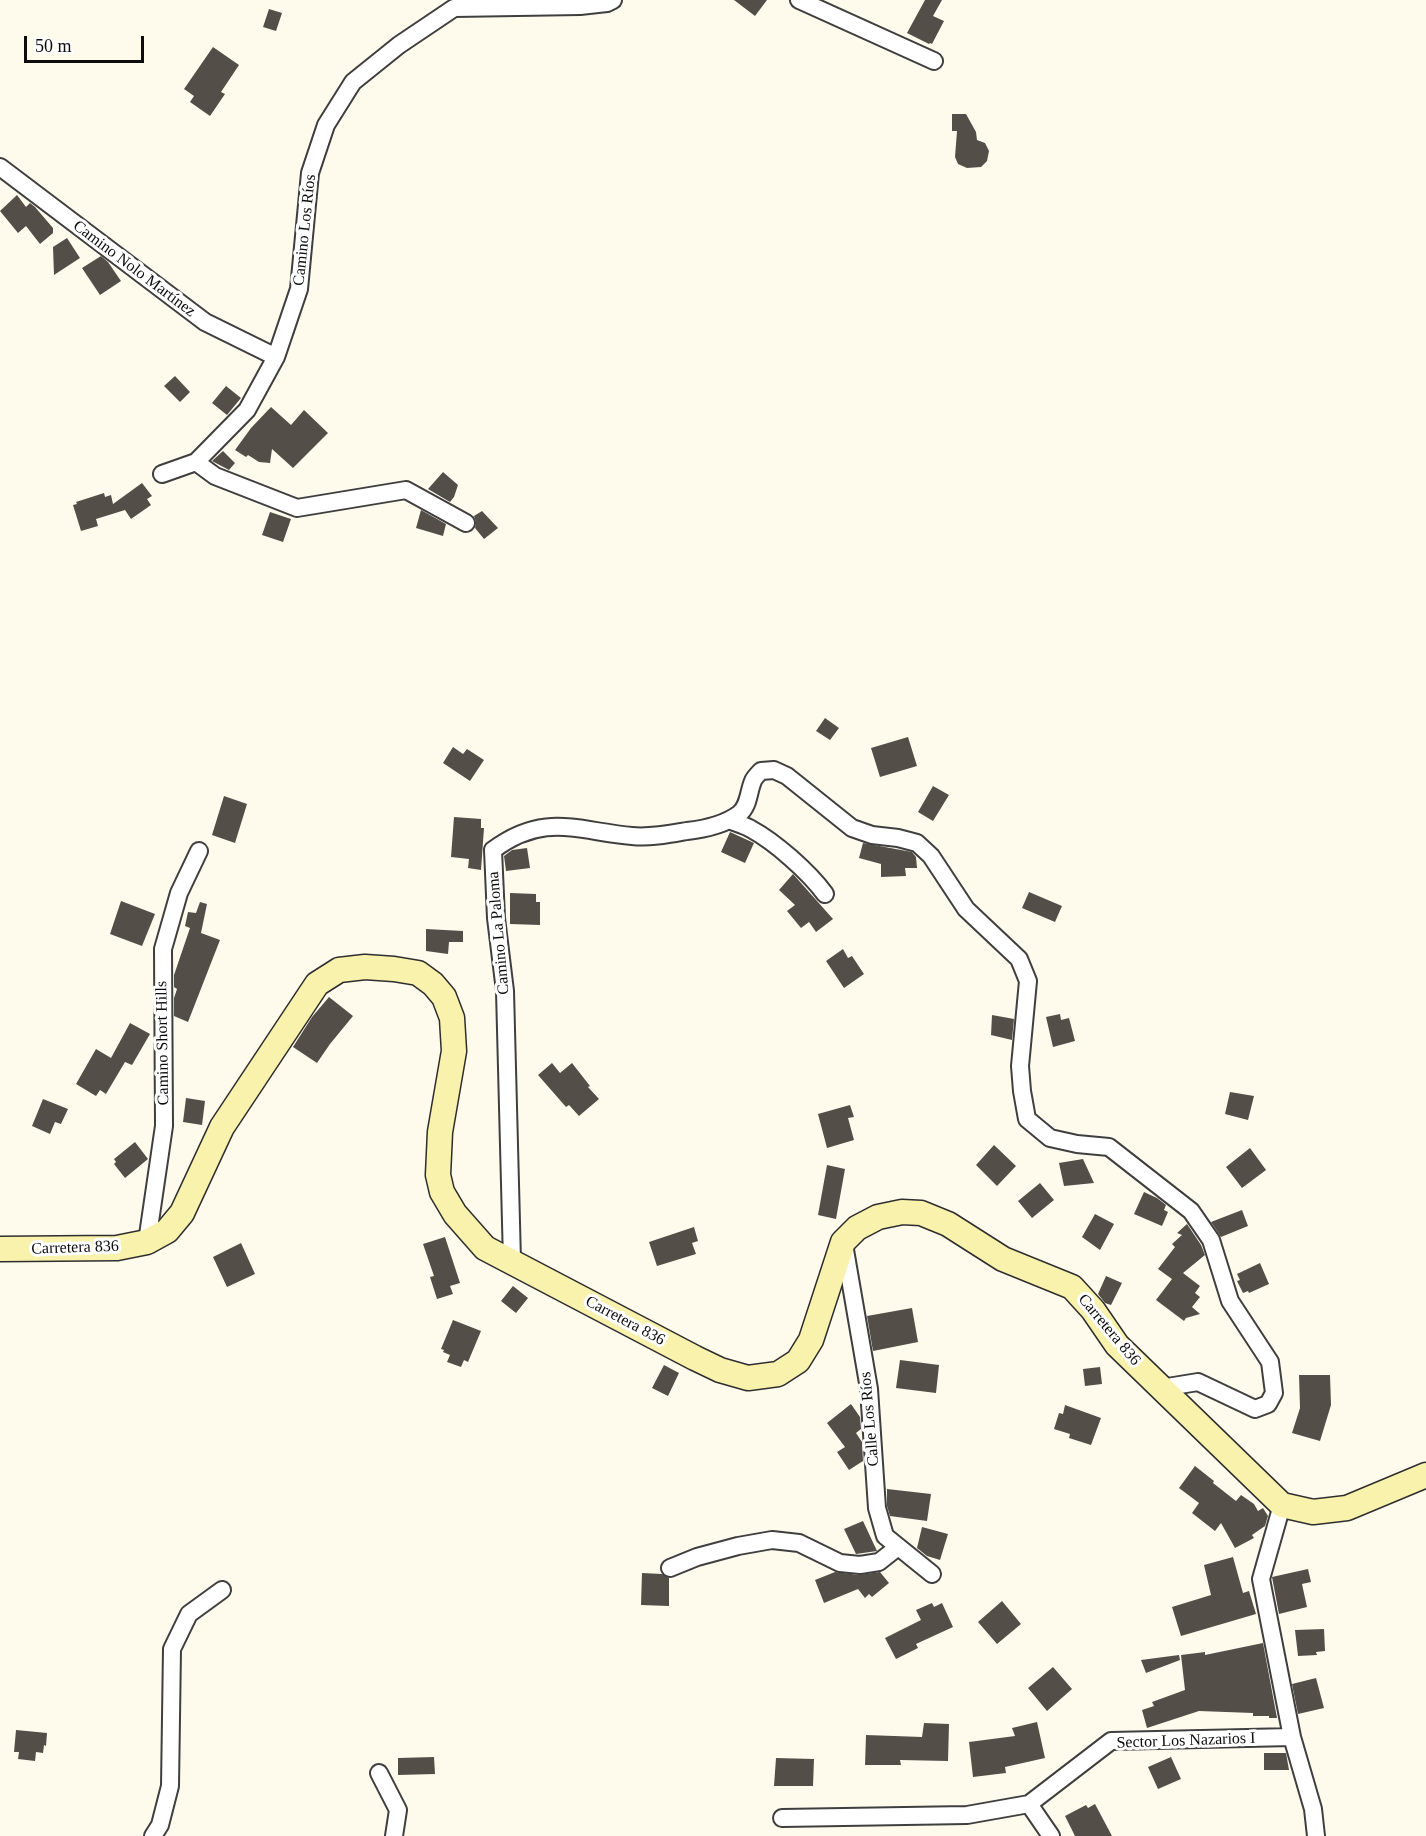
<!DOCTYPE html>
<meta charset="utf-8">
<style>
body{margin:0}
#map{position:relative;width:1426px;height:1836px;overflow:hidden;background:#fefbed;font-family:"Times New Roman",serif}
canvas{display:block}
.scale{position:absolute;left:24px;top:36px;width:120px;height:27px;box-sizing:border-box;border:3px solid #0c0c0c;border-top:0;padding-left:8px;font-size:18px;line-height:21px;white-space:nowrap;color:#0c0c0c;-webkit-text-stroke:4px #fff;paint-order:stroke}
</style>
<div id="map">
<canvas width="1426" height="1836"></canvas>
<div class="scale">50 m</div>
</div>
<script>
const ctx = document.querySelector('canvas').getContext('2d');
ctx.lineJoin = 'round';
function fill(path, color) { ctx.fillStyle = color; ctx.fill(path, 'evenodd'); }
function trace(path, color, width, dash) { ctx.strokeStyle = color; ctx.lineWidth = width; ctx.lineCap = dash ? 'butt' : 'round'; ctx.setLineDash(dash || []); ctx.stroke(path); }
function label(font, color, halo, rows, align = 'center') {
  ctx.font = font + ' "Times New Roman",serif'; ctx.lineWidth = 6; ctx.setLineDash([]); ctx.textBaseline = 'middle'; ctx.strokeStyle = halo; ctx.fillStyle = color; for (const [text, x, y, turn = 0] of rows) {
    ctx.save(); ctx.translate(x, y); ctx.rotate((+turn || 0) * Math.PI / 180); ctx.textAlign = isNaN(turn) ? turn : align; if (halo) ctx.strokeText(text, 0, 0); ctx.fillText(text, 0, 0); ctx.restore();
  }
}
fill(new Path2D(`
 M734,0H767L755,16Z
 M925,0H942L933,16L944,21L932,44L930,43L929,44L907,33Z
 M269,9L282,13L276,31L263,27Z
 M213,47L239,65L221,92L225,94L210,116L190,102L194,96L184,89Z
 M952,114H966L976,132L977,140L985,143L989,151L987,161L981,167L967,168L958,164L955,157L957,131H952Z
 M17,195L26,207L30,203L35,207L53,228V233L40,244L26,226L18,233L0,211Z
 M67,238L80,258L54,275L53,247Z
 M101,256L108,262L121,281L100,295L82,268Z
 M175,376L190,392L180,402L164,386Z
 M226,386L241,398L227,415L212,403Z
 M271,407L291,425L304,410L328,433L293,468L272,449L270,463L259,462L248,455L246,457L235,450L251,428Z
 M223,451L235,463L229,470L212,461Z
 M443,472L458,485L454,497L450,502L428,489Z
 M142,483L152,496L147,499L151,505L131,519L125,510L96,519L98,526L81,531L73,505L77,504L76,502L104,493L105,497L111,495L113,504Z
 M421,510L446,524L443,536L416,528Z
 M482,511L498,528L484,539L475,528L476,522L474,516Z
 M270,512L291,519L283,542L262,535Z
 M825,718L839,728L830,740L816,731Z
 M908,737L917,766L880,777L871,748Z
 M453,747L463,754L467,749L484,760L470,781L443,763Z
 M933,786L949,795L933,821L918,812Z
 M224,796L247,804L235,843L212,835Z
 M454,817L481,819V828H484L481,870L468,868L469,859L451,857Z
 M730,832L754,843L745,863L721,852Z
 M863,843L912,852L916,857L917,868H905L906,876L881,877V864L859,858Z
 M527,848L530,868L506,871L504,856L512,850Z
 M793,874L833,919L816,932L809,922L801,928L787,911L795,905L779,890Z
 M1029,892L1062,906L1055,922L1022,908Z
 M510,893L536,894V902H540V925L510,924Z
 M121,901L155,914L142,946L110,934Z
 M200,902L207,904L201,933L220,940L188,1022L174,1016V998L177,989L174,987V975L190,928L185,926L188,912L196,913Z
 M426,929L463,931V942H449L448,954L426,951Z
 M843,949L848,958L852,956L864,974L844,988L826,961Z
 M329,997L353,1016L330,1044L317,1063L293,1047L312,1017Z
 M1060,1014L1061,1020L1069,1018L1075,1041L1053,1047L1046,1017Z
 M992,1015L1014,1019L1012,1040L991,1035Z
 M130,1023L150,1034L132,1065L125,1062L106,1094L100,1090L96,1096L76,1084L96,1049L111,1058Z
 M552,1063L560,1073L572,1063L590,1086L588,1087L599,1099L579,1116L569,1105L566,1107L538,1075Z
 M1230,1092L1254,1096L1248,1120L1225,1114Z
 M186,1098L205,1101L202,1125L183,1122Z
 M43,1099L68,1109L61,1124L55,1122L50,1134L32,1126Z
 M850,1105L854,1117L848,1118L854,1140L827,1148L818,1114Z
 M135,1142L148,1159L125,1178L114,1164L116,1162L114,1159Z
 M994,1145L1016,1166L997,1186L976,1165Z
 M1250,1148L1266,1170L1242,1188L1226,1167Z
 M1083,1159L1094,1183L1064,1186L1059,1163Z
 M827,1165L845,1169L836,1219L818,1215Z
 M1040,1183L1054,1200L1032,1218L1018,1201Z
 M1144,1192L1157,1198L1166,1205L1164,1210L1168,1212L1162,1226L1134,1214Z
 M1242,1210L1248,1226L1221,1237L1211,1222Z
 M1095,1214L1114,1224L1100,1250L1082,1237Z
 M1187,1224L1201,1245L1205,1255L1183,1273L1200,1286L1195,1293L1200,1297L1192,1307L1200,1314L1186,1318L1184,1321L1156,1300L1172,1279L1158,1269L1175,1247L1172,1244L1182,1235L1177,1233Z
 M694,1227L698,1241L692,1243L696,1254L657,1266L649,1242Z
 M445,1237L460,1283L450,1286L453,1294L437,1299L430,1277L434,1276L423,1244Z
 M241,1243L255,1274L227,1287L213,1257Z
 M1260,1263L1269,1284L1249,1293L1248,1291L1243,1293L1237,1281L1240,1280L1237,1274Z
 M1106,1276L1122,1283L1111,1305L1105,1303L1098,1294Z
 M513,1286L528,1298L516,1313L501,1301Z
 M912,1308L918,1342L873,1351L867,1316Z
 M453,1320L481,1331L468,1362L464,1360L461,1367L447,1362L450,1355L443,1352L444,1350L441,1349Z
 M900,1360L939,1365L936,1393L896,1388Z
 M664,1365L679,1373L668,1396L652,1388Z
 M1100,1367L1102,1384L1085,1386L1083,1369Z
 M1299,1375H1330L1331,1405L1320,1441L1292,1433L1300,1408Z
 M851,1404L860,1417L861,1429L856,1433L862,1442L863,1461L849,1470L837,1452L845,1447L827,1423Z
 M1065,1405L1101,1418L1091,1445L1069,1438L1070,1434L1054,1429L1059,1413L1063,1414Z
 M1195,1466L1214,1481L1213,1483L1236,1501L1241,1495L1254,1504L1258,1511L1263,1508L1268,1516L1265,1526L1252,1535L1254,1538L1235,1548L1221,1523L1215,1531L1192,1513L1199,1503L1179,1488Z
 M887,1489L931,1494L927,1521L890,1516L887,1506Z
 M863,1521L877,1551L856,1554L844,1529Z
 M922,1527L948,1534L940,1560L927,1556L917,1548Z
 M1233,1557L1243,1593L1249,1591L1256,1614L1181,1636L1172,1607L1211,1595L1204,1565Z
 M1308,1569L1311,1582L1302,1584L1307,1607L1279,1614L1272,1577Z
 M835,1572L859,1575L880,1572L889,1583L872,1597L869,1594L865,1598L858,1589L824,1603L815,1580Z
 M642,1573L662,1574L669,1578V1606L641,1605Z
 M1002,1601L1021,1624L997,1644L978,1622Z
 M932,1603L934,1607L942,1603L953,1627L916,1644L918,1648L896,1659L885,1638L921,1620L916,1610Z
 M1324,1629L1325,1651L1316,1652L1317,1655L1298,1656L1295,1630Z
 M1263,1643L1277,1718H1269V1716H1253V1713L1199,1711L1147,1728L1142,1710L1154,1706L1152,1702L1185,1690L1181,1655L1205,1652V1655Z
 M1179,1655L1180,1660L1146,1673L1141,1660Z
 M1053,1667L1072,1689L1047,1711L1028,1688Z
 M1316,1678L1324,1708L1298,1714L1292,1684Z
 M1037,1722L1045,1758L1005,1767L1006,1773L973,1777L969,1742L1015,1736L1012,1728Z
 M924,1723L949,1724L948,1761L900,1760L901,1765H865L866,1735L922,1737Z
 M16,1730L47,1733L46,1746L44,1745L43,1753L36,1752L35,1761L18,1759L19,1752H14Z
 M1264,1753H1286L1289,1770H1264Z
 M434,1757L435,1774L398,1775V1758Z
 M1171,1757L1181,1779L1158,1789L1148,1767Z
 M776,1758L814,1759L813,1786H774Z
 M1095,1804L1112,1836H1075L1065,1816L1086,1805L1088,1808Z`), '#544e49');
const street = new Path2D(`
 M799,0L934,61
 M0,167L205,322L276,357
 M196,462L215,476L297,508L406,490L466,523
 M162,474L196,462L247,410L276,357L299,289L310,173L326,125L353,82L399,45L454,8L580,6L607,3L613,0
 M729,820C736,823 744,825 751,829C775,842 809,872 825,894
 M147,1242L164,1126L163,949L179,893L199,851
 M844,1244L869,1389L877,1508L885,1536L932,1574
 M512,1261L505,991L496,918L493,850C544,812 577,831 632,836C650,838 670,834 687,831C705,829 724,825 739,814C749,806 748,793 753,781C754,778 758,774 761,771L774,770L787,776L852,828L872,835L898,838L917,843L931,856L966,909L1019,959L1028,981L1020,1066L1022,1091L1027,1119L1050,1138L1077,1144L1109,1147L1191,1211L1211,1240L1230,1301L1270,1362L1274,1393L1268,1404L1255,1409L1198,1382L1161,1388
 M1282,1505L1261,1579L1292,1737L1313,1809L1316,1836
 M670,1568L697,1557L738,1546L772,1540L799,1543L840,1563L860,1565L879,1562L898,1547
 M379,1773L398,1810L394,1836
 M1029,1804L1051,1836
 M782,1818L967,1815L1029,1804L1111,1741L1292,1737
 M153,1836L160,1825L170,1786L172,1649L189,1614L222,1590`);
const secondary = new Path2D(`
 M0,1249L117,1248L147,1242L167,1231L182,1213L222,1127L317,984L339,970L365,967L394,969L418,973L433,984L444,997L452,1018L454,1051L440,1132L438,1175L442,1192L455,1214L485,1248L695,1358L720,1370L748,1378L778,1374L798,1361L811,1340L843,1242L857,1228L878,1217L902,1212L921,1213L948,1224L1003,1259L1072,1287L1093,1310L1117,1345L1282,1505L1313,1512L1347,1508L1426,1475`);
trace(street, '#3f3f3f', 20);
trace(secondary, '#2e2e2e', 27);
trace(street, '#fff', 16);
trace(secondary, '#f9f2ac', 24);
label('16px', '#0c0c0c', '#fff', [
 ["Camino Los Ríos",305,230,-84],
 ["Camino Nolo Martínez",134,269,37],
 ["Camino La Paloma",499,933,-95],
 ["Camino Short Hills",163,1043,-91],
 ["Carretera 836",75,1248,-2],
 ["Carretera 836",625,1321,28],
 ["Carretera 836",1109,1330,50],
 ["Calle Los Ríos",870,1419,-95],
 ["Sector Los Nazarios I",1186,1741,-2]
]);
</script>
